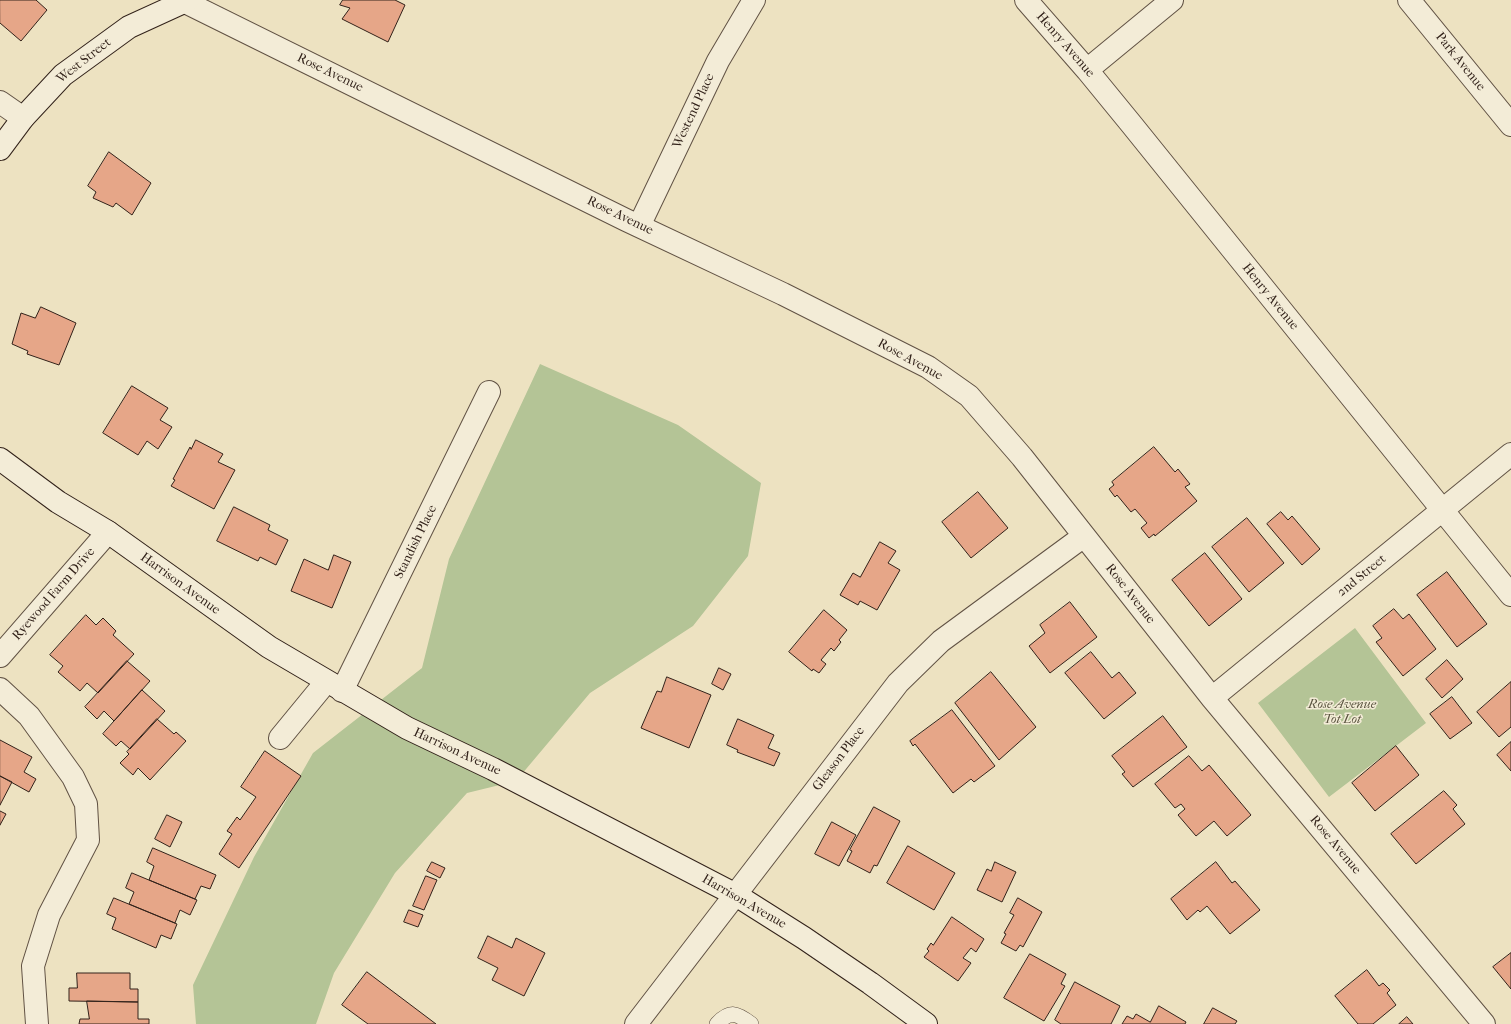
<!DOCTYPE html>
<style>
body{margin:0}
canvas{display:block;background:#ede2c1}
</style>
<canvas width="1511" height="1024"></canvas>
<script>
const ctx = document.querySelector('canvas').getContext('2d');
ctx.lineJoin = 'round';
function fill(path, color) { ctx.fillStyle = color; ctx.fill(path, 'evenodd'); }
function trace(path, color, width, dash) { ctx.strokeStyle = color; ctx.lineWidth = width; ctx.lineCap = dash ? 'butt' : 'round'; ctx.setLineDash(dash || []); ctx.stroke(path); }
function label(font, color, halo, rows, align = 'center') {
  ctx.font = font + ' "IM FELL French Canon",serif'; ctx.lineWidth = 3; ctx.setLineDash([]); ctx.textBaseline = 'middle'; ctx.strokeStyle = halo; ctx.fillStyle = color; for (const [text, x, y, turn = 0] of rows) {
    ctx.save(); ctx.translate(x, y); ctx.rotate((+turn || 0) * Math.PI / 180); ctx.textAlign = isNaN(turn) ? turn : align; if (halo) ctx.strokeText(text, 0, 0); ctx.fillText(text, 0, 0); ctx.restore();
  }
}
fill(new Path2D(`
 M540,364L678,425L761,483L748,556L693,626L590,693L516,781L467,793L395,873L334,973L316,1024H196L193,985L254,857L313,753L422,668L449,559Z
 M1355,628L1426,723L1329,797L1258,703Z`), '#b4c496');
const building = new Path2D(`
 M0,0H36L47,10L21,41L0,23Z
 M343,0H395L405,5L388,42L342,19L350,8L340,5Z
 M109,152L151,183L132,215L116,203L113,207L93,198L96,192L88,186Z
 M41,307L76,323L59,365L27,354L28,351L12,344L21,313L35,318Z
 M132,386L168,408L160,420L172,427L158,449L147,441L138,455L103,433Z
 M196,440L223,454L218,462L235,470L214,509L171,486L175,480L173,479L190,447L191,449Z
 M1154,447L1175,472L1178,469L1190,484L1185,487L1197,501L1155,536L1154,534L1149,538L1141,528L1147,523L1135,509L1131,512L1117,495L1115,497L1109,489L1114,485L1112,482Z
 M978,492L1008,528L971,558L942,522Z
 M234,507L270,525L268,530L288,540L276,565L260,557L258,561L217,541Z
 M1281,512L1288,520L1292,516L1320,549L1302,565L1267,524Z
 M1247,518L1284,563L1249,592L1212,547Z
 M880,542L896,551L888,563L900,570L877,610L860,601L858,605L840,595L853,573L860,577Z
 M1205,553L1242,599L1209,626L1172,580Z
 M334,555L351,562L332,608L291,591L304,559L328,570Z
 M1447,572L1487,624L1457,647L1417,595Z
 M1070,602L1097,637L1050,673L1029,646L1045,633L1040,625Z
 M1394,609L1403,619L1409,614L1436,649L1403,676L1376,642L1382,638L1373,626Z
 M824,610L847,630L839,640L841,642L834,651L831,648L821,660L826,664L819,673L813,669L812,671L789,652Z
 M86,615L96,625L103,618L116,631L113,635L134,654L98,693L87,683L80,691L58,672L63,666L50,655Z
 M1091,652L1112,678L1119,672L1136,693L1104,719L1065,673Z
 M1447,660L1463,679L1442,698L1426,679Z
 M127,661L150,681L114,721L104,711L97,719L85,707Z
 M719,668L731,674L723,690L712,684Z
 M991,672L1036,727L999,760L955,703Z
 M667,677L711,695L689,748L641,728L657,691L661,692Z
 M1511,682V727L1499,737L1477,712Z
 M142,690L165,711L130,749L121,741L116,746L103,734Z
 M1452,697L1472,723L1450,739L1430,714Z
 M952,710L995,766L974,782L971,779L953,793L915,744L913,746L910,741Z
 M1163,716L1187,747L1133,787L1122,774L1125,772L1112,756Z
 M157,719L174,734L176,732L186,741L150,780L138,768L133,775L120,763L129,754L127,752Z
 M738,719L774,735L768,748L780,753L774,766L737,752L738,750L727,745Z
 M0,740L32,757L24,772L36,779L29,792L0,776Z
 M1511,742V771L1497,755Z
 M1396,746L1419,775L1375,811L1352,783Z
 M265,751L301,776L239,868L219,854L232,834L227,831L237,817L240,820L256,797L241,787Z
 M1189,756L1202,771L1209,765L1251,815L1227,836L1214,821L1196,836L1178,815L1185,809L1181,804L1175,808L1155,784Z
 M0,776L12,782L0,805Z
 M1444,791L1457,805L1453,809L1465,824L1416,864L1391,834Z
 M874,807L900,821L877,866L874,865L870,873L847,861L852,851L850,850Z
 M0,811L6,814L0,825Z
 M167,815L182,822L170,847L155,839Z
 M832,822L856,835L839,866L815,854Z
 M908,846L955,873L934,910L887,883Z
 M153,848L216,875L210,889L201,886L195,899L149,880L154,866L147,862Z
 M432,862L445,868L440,878L427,871Z
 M995,862L1016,872L1002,902L977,890L987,869L991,871Z
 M1216,862L1232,883L1235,881L1260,910L1230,934L1207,906L1200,912L1198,910L1187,920L1171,899Z
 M132,873L197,900L190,915L180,910L175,923L129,904L134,892L126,888Z
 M426,876L437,880L424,910L413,906Z
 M114,898L177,924L171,939L161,935L156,948L112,929L116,918L107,914Z
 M1018,898L1042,912L1023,947L1020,945L1016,951L1001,943L1006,934L1004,933L1014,915L1010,913Z
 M409,910L423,915L418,927L404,922Z
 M952,917L984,939L976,952L971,948L963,958L971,963L958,981L924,957L929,951L927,949L931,943L933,945Z
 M488,936L512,948L516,938L545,953L524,996L492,980L498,968L478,958Z
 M1511,953V989L1493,967Z
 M1030,954L1066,974L1061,984L1065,986L1044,1021L1004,998Z
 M1367,970L1379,986L1383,983L1390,990L1387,993L1396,1005L1373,1024H1358L1335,996Z
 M367,972L436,1024H368L342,1005Z
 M77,973H130V989H138V1002L69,1001V988H77Z
 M1075,982L1120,1006L1111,1024H1061L1055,1020Z
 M87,1001L138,1002V1019H149V1024H79L80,1019H89Z
 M1159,1006L1186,1022L1185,1024H1122L1127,1016L1133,1019L1136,1014L1150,1022Z
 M1213,1008L1237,1021L1235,1024H1204Z
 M1407,1017L1413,1024H1399Z`);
fill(building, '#e6a688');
trace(building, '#32221a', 1);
const lane = new Path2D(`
 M717,1024C730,1010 737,1013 751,1024`);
const street = new Path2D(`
 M1026,0L1087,70L1132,125L1511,595
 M1409,0L1511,125
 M185,2L626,220L783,294L928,367L969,396L1022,457L1212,698L1484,1024
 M1087,70L1172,0
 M0,102L23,118
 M639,226L718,61L754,0
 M0,656L108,532
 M0,689L29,716L73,777L86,804L88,840L49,915L33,966L37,1024
 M342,691L489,392
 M1212,698L1511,454
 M280,738L326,682
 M636,1024L898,683L941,641L1084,536`);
const secondary = new Path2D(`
 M0,149L23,118L63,75L129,27L188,0
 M0,459L58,502L108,532L269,647L407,728L493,769L736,895L804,938L870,983L926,1024`);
trace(lane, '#615244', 16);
trace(street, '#615244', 24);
trace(secondary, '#32221a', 24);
trace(lane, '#f3ecd7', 15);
trace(street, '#f3ecd7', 22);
trace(secondary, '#f3ecd7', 22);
label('13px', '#32221a', '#f3ecd7', [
 ["Henry Avenue",1065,45,49],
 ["West Street",84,61,-38],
 ["Park Avenue",1460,62,51],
 ["Rose Avenue",330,73,26],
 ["Westend Place",694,111,-65],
 ["Rose Avenue",620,216,26],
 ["Henry Avenue",1270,297,51],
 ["Rose Avenue",910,360,29],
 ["Standish Place",416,542,-64],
 ["2nd Street",1362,576,-39],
 ["Harrison Avenue",180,584,36],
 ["Ryewood Farm Drive",54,594,-49],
 ["Rose Avenue",1130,594,52],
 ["Harrison Avenue",457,752,25],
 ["Gleason Place",839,759,-53],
 ["Rose Avenue",1335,845,50],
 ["Harrison Avenue",744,902,30]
]);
label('italic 13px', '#59533f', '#f3ecd7', [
 ["Rose Avenue",1342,705],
 ["Tot Lot",1342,720]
]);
</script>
